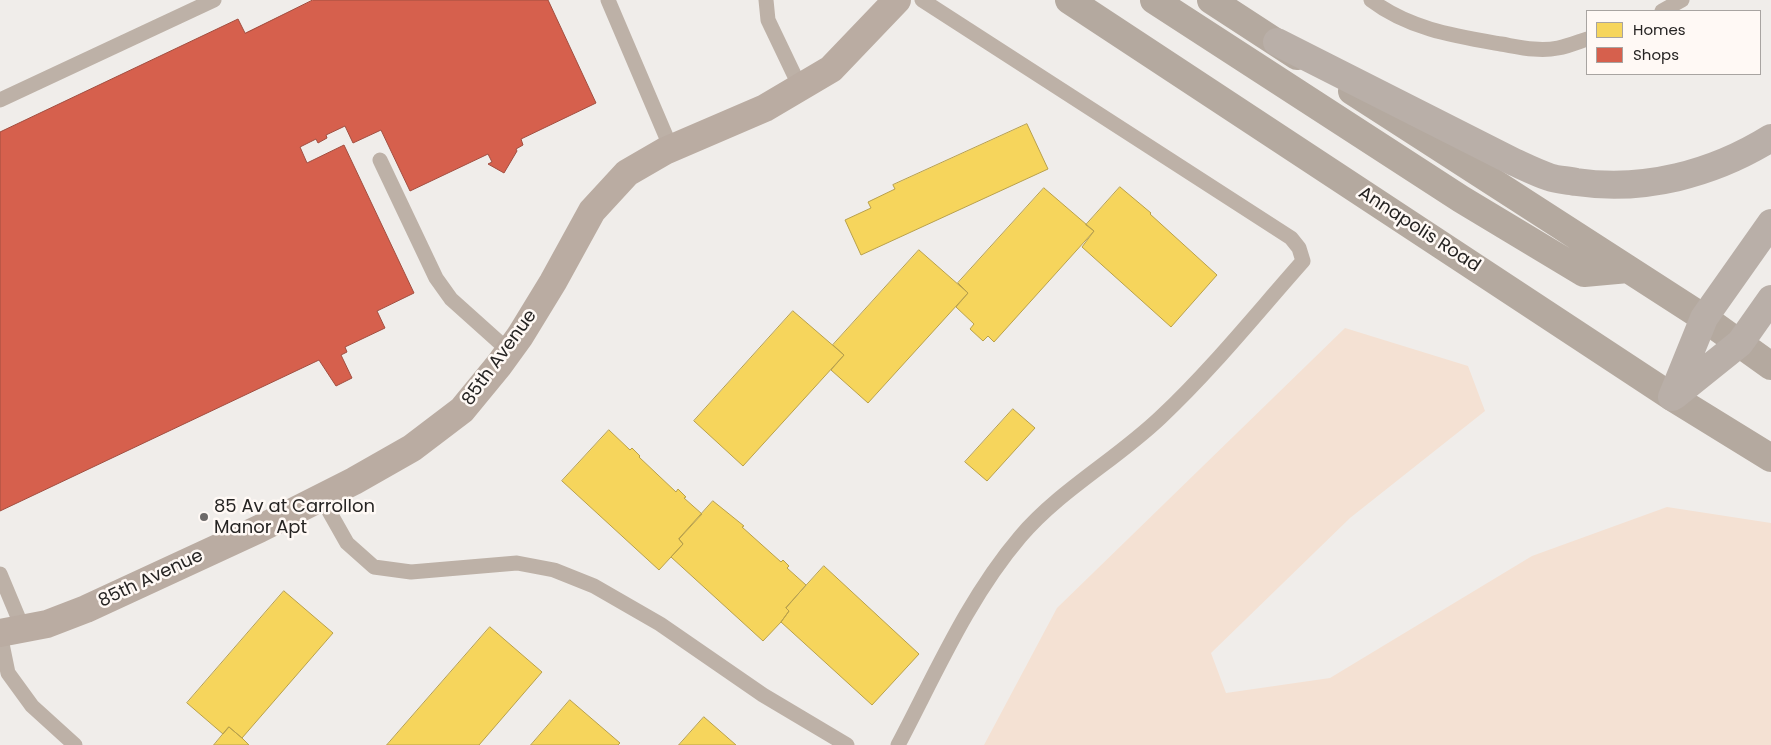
<!DOCTYPE html>
<style>
body{margin:0}
#map{position:relative;width:1771px;height:745px;overflow:hidden;background:#f0edea;font-family:Poppins,sans-serif}
canvas{display:block}
.legend{position:absolute;left:1586px;top:10px;width:175px;height:65px;box-sizing:border-box;background:#fff9f5;border:1px solid #a8a4a1;margin:0;padding:6px 9px;list-style:none;font-size:15px;color:#262423}
.legend li{display:flex;align-items:center;gap:10px;height:25px}
.legend b{width:25px;border:1px solid #a8a4a1}
</style>
<div id="map">
<canvas width="1771" height="745"></canvas>
<ul class="legend">
<li><b style="height:14px;background:#f6d55c"></b>Homes</li>
<li><b style="height:14px;background:#d6604d"></b>Shops</li>
</ul>
</div>
<script>
const ctx = document.querySelector('canvas').getContext('2d');
ctx.lineJoin = 'round';
function fill(path, color) { ctx.fillStyle = color; ctx.fill(path, 'evenodd'); }
function trace(path, color, width, dash) { ctx.strokeStyle = color; ctx.lineWidth = width; ctx.lineCap = dash ? 'butt' : 'round'; ctx.setLineDash(dash || []); ctx.stroke(path); }
function label(font, color, halo, rows, align = 'center') {
  ctx.font = font + ' Poppins,sans-serif'; ctx.lineWidth = 5; ctx.setLineDash([]); ctx.textBaseline = 'middle'; ctx.strokeStyle = halo; ctx.fillStyle = color; for (const [text, x, y, turn = 0] of rows) {
    ctx.save(); ctx.translate(x, y); ctx.rotate((+turn || 0) * Math.PI / 180); ctx.textAlign = isNaN(turn) ? turn : align; if (halo) ctx.strokeText(text, 0, 0); ctx.fillText(text, 0, 0); ctx.restore();
  }
}
fill(new Path2D(`
 M1345,328L1468,366L1485,411L1350,518L1211,653L1226,693L1330,678L1532,556L1667,507L1771,523V745H984L1057,608Z`), '#f4e1d3');
const homes = new Path2D(`
 M1027,124L1048,169L861,255L845,220L871,208L868,202L895,189L893,185Z
 M1120,187L1151,213L1150,214L1217,275L1171,327L1082,247L1094,231L1086,225Z
 M1044,188L1094,231L994,342L988,336L983,341L970,329L974,324L956,307L968,293L958,283Z
 M919,250L968,293L868,403L831,370L844,355L833,345Z
 M793,311L844,355L743,466L694,421Z
 M1013,409L1035,428L987,481L965,462Z
 M609,430L630,450L632,448L640,456L639,457L676,492L678,489L686,497L684,498L702,514L679,539L683,544L659,570L562,481Z
 M713,501L744,526L742,527L781,562L783,560L789,566L787,568L806,585L786,608L789,611L781,622L763,641L671,557L683,544L679,539Z
 M824,566L919,654L872,705L781,622L789,611L786,608Z
 M284,591L333,633L242,738L229,727L223,734L187,703Z
 M490,627L542,672L479,745H387Z
 M570,700L620,743L618,745H531Z
 M704,717L736,745H679Z
 M229,727L242,738L249,745H214Z`);
fill(homes, '#f6d55c');
trace(homes, '#b8a04b', 1);
const shops = new Path2D(`
 M313,0H548L596,103L521,139L523,145L516,149L517,151L504,173L488,164L492,162L488,154L410,191L381,130L353,143L345,126L326,135L327,138L318,143L316,139L300,147L307,163L344,145L414,293L377,311L385,328L345,347L347,352L341,355L352,378L336,386L319,360L0,511V132L238,19L245,33Z`);
fill(shops, '#d6604d');
trace(shops, '#a14e40', 1);
trace(new Path2D(`
 M608,0L671,148
 M766,0L768,20L800,87
 M1371,0C1409,29 1455,36 1501,44C1519,47 1539,52 1558,48C1568,46 1578,42 1587,39
 M1662,11L1682,0
 M0,100L214,0
 M380,160L436,278L451,299L509,351
 M321,497L347,543L374,567L411,572L517,563L554,570L594,586L660,624L763,695L847,745
 M0,574L23,629
 M0,634L8,673L32,706L75,745
 M898,745C935,675 968,598 1020,537C1060,490 1116,460 1161,417C1212,369 1256,314 1303,261L1299,248L1291,238L922,0`), '#bdb1a7', 15);
trace(new Path2D(`
 M0,633L47,624L86,609L259,529L354,481L412,448L462,410L499,365L520,336L553,282L592,211L627,173L665,151L765,108L831,69L897,0`), '#baaca2', 28);
trace(new Path2D(`
 M1069,0L1672,397L1771,458
 M1154,0L1461,199L1584,273L1628,269
 M1211,0L1297,56
 M1352,91L1704,318L1771,366`), '#b4a99f', 28);
trace(new Path2D(`
 M1277,42L1514,162C1525,167 1537,173 1549,177C1557,180 1567,180 1576,182C1644,192 1713,174 1771,138
 M1674,396L1740,343L1771,299
 M1672,397L1704,318L1771,223`), '#b9afa8', 28);
for (const [x, y, r, color] of [
 [204,517,5,"#6d6a69"]
]) { const dot = new Path2D(); dot.arc(x, y, r, 0, 2 * Math.PI); ctx.fillStyle = color; ctx.fill(dot); trace(dot, '#fff9f5', 2); }
label('18px', '#262423', '#fff9f5', [
 ["Annapolis Road",1419,230,33],
 ["85th Avenue",500,358,-54],
 ["85th Avenue",151,579,-25]
]);
label('18px', '#262423', '#fff9f5', [
 ["85 Av at Carrollon",214,507],
 ["Manor Apt",214,528]
], 'left');
</script>
